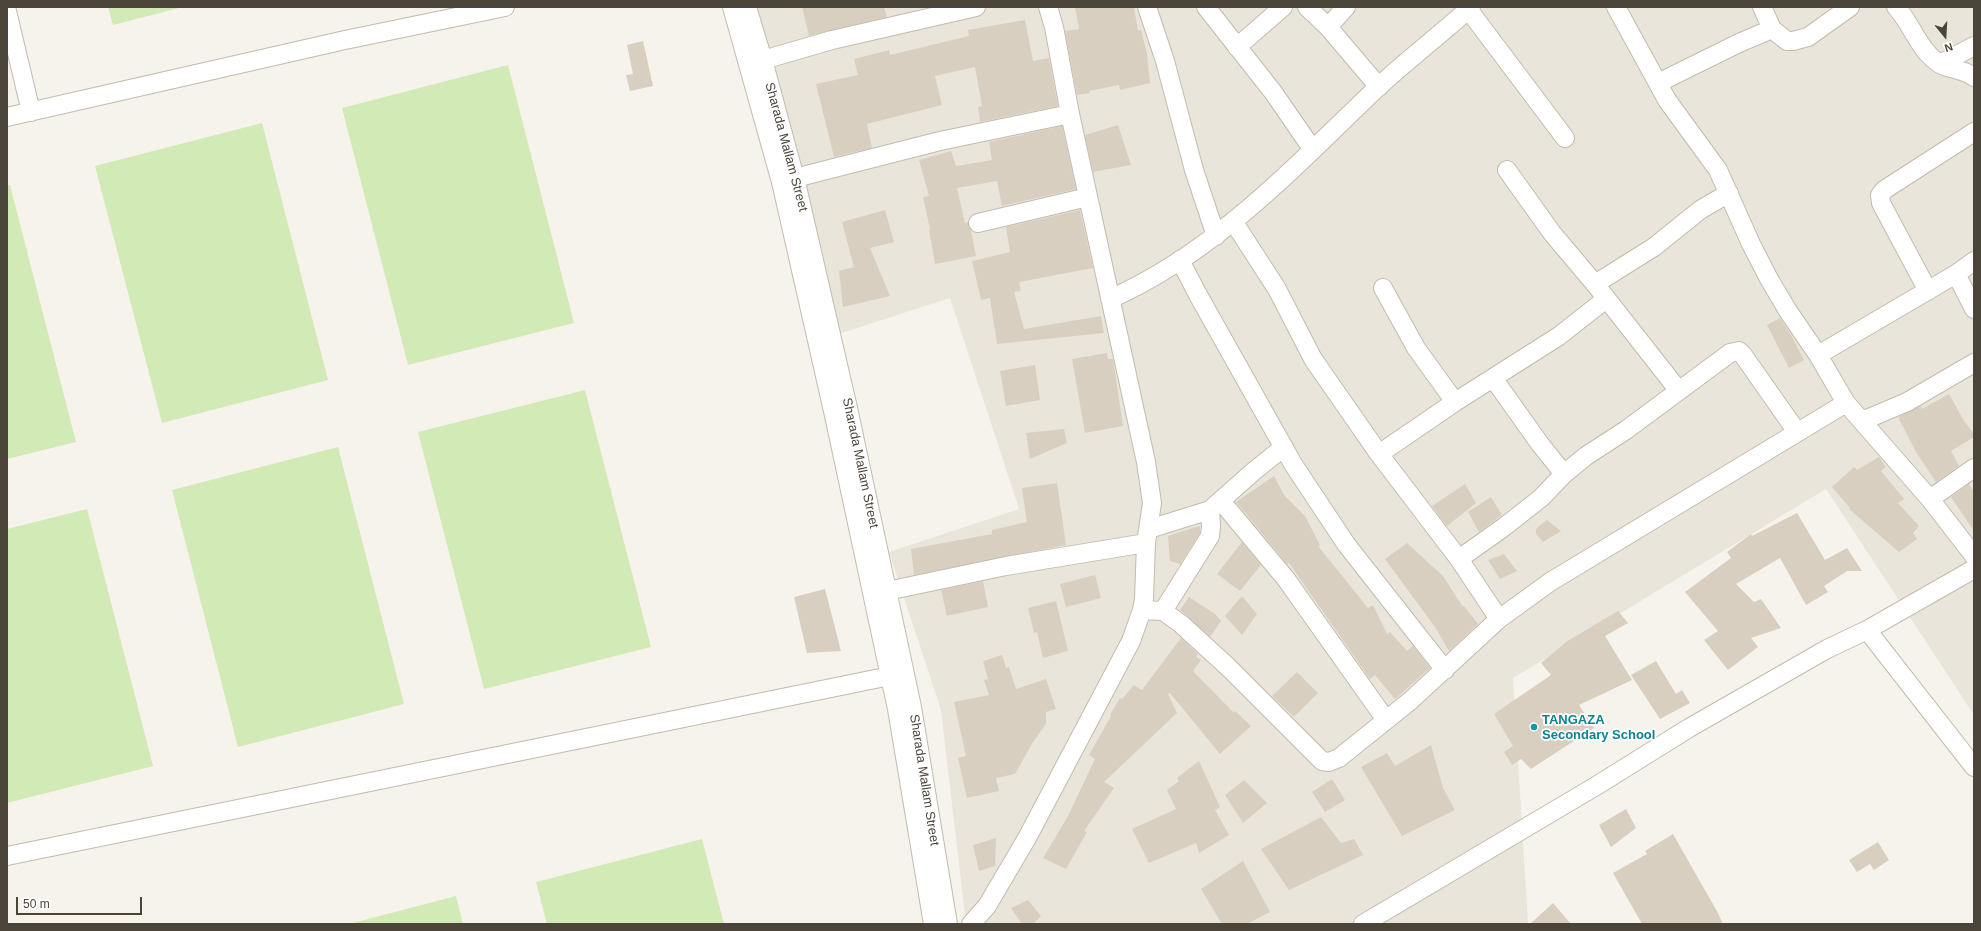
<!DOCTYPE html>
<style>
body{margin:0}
#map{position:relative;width:1981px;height:931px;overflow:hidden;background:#f6f3ec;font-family:Helvetica,sans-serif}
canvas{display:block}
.frame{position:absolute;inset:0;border:8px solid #4b4439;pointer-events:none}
.north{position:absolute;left:1925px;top:16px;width:40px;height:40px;-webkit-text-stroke:3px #fff;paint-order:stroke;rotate:162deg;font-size:11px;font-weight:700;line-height:16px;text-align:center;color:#4b4439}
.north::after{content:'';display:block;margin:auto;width:14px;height:18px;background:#4b4439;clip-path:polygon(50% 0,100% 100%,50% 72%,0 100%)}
.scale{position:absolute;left:16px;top:897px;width:126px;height:18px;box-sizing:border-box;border:2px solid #4b4439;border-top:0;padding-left:5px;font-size:12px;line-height:14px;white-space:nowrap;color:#4b4439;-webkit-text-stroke:3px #fff;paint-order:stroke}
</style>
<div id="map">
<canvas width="1981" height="931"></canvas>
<div class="frame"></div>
<div class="north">N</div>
<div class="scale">50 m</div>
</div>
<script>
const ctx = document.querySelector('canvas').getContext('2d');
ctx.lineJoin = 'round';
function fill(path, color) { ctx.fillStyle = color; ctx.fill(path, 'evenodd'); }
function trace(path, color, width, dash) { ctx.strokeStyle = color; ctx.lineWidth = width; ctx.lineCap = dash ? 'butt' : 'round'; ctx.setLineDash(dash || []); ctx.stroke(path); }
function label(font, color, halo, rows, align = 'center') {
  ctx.font = font + ' Helvetica,sans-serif'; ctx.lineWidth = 3.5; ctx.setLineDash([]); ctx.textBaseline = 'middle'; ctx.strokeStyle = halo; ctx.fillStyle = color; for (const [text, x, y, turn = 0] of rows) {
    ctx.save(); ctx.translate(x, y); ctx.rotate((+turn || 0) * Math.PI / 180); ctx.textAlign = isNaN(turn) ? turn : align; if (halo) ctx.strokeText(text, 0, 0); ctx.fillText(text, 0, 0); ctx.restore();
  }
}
fill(new Path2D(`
 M737,7H1974V715L1826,489L1513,678L1528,924H966L941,710L889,552L1019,509L950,298L820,340Z`), '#eae5da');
fill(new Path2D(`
 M108,7H183L113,25Z
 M508,65L574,323L408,365L342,108Z
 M262,123L328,380L162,423L95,166Z
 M7,185H10L76,442L7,459Z
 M585,390L651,647L484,689L418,432Z
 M338,447L404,704L238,747L172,490Z
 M87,509L153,766L7,803V529Z
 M702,839L724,924H547L536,882Z
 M456,896L463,924H349Z`), '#d2eab5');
fill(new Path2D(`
 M802,7H884L887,17L809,36Z
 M1075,7H1134L1138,31L1141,30L1147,54L1150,83L1120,90L1119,85L1089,91L1090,93L1077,95L1065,31L1079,29Z
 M1025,20L1033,61L1049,58L1058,106L980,122L978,107L982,106L975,67L935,76L942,105L867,124L872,148L834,157L816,84L858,75L854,59L889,50L890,55L969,36L968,30Z
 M643,41L653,86L630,91L626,75L633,74L627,45Z
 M1118,125L1131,165L1093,172L1085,135Z
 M1062,126L1076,189L1002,206L997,181L957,188L965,223L968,222L971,231L976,256L935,264L929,229H930L923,197L929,196L919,160L951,151L956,166L992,160L989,142Z
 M885,210L894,242L870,248L890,296L843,307L839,271L854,267L842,222Z
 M1080,210L1093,268L1019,282L1021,291L1014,292L1024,329L1101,316L1104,333L997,344L990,298L981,300L972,261L1010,252L1006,227Z
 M1780,318L1791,335L1804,360L1789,368L1767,325Z
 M1107,353L1108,359H1113L1123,426L1085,433L1072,359Z
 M1035,365L1040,400L1006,406L1000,371Z
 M1949,394L1964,421L1974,434V437L1951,451L1959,466L1936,482L1916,452L1898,417L1921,406L1922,409Z
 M1064,429L1067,443L1030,459L1026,433Z
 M1879,457L1886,467L1881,471L1904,499L1898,503L1919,526L1913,533L1917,539L1899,552L1849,509L1850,508L1832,487L1854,467L1857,470Z
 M1274,476L1284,495L1305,516L1320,545L1318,546L1368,608L1373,605L1387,634L1390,632L1407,651L1413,646L1430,668L1395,699L1375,675L1370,679L1289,563L1287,564L1236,502Z
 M1057,483L1066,545L914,575L911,549L992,534V530L1027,522L1022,488Z
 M1465,484L1476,503L1447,526L1432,506Z
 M1969,484L1974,492V531L1951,497Z
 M1491,497L1502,515L1479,532L1468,512Z
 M1797,513L1825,560L1847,548L1862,571H1847L1824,586L1828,592L1806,605L1780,558L1736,584L1754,602L1761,599L1781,628L1751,638L1758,647L1728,670L1704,640L1718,631L1685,592L1731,558L1727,552L1751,534L1752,536Z
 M1547,520L1561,531L1543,542L1536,534V529Z
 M1199,526L1200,527V533L1180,564L1170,561L1168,536Z
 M1242,542L1261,565L1240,591L1217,574Z
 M1407,543L1443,576L1463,607L1464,606L1478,624L1449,651L1435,627L1385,559Z
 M1504,554L1517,571L1500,579L1488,560Z
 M1095,575L1101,598L1066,607L1060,584Z
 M983,581L988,607L947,616L941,590Z
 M825,589L841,651L807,653L794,597Z
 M1242,596L1257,614L1242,635L1225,616Z
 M1189,597L1215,614L1221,621L1210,637L1180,610Z
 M1056,601L1068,651L1043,658L1037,632L1034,633L1028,608Z
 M1618,611L1628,623L1605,636L1632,680L1579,705L1594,728L1531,769L1521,759L1512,765L1504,752L1513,746L1494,714L1551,675L1541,663L1566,642Z
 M1181,638L1198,654L1196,657L1201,660L1193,671L1234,713L1235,711L1251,726L1220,754L1170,693L1168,694L1177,713L1104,782L1114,788L1084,831L1087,832L1066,869L1043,858L1068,816L1095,759L1089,755L1111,716L1110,715L1120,698L1122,699L1134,685L1142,690Z
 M1002,655L1006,668L1009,667L1016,689L1046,679L1056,709L1046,712V724L1033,742L1015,774L996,778L999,791L967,798L958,758L966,756L954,702L989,695L984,680L988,679L983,661Z
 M1656,661L1676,694L1682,690L1690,703L1660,719L1631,675Z
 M1297,672L1318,693L1294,717L1272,696Z
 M1431,745L1443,788L1455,810L1402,836L1361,767L1387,753L1395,766Z
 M1199,761L1220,807L1215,810L1229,835L1199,853L1196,843L1149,863L1132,829L1176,809L1167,790L1179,781L1177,778Z
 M1332,779L1345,800L1325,812L1312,792Z
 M1244,780L1267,803L1243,823L1225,795Z
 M1626,809L1636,828L1611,847L1599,825Z
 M1321,817L1341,843L1354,839L1363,855L1289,890L1261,849Z
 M1673,834L1718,913L1723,924H1642L1613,873L1647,854L1645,851Z
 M996,838L995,866L979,871L973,845Z
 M1878,842L1889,860L1874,870L1870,864L1857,872L1849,860Z
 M1243,861L1270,912L1247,924H1222L1201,889Z
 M1028,900L1041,916L1033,924H1022L1011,908Z
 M1553,903L1571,924H1530Z`), '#d8cfc1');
const minor = new Path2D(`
 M732,7L781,182L833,411L897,709L933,924
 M747,7L763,60L795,178L848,408L912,707L948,924
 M1147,7L1165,61L1194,170L1216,236
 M1206,7L1273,92L1313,150
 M1307,7L1328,27L1379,87
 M1616,7L1667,100L1718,170L1751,244L1769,279L1788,311L1818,355L1846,403L1930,499L1974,556
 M1762,7L1772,29L1787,41H1793L1808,37L1850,7
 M1896,7C1912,24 1919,51 1940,64C1951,70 1961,68 1974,77
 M1468,9L1565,138
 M7,11L31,112
 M1328,27L1346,7
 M1237,47L1283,7
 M763,60L832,40L976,7
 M1940,64L1974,46
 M1658,83L1739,43L1772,29
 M7,117L345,40L505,7
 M1507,170L1552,233L1595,284L1679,391
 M795,178L940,141L1070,114
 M1233,221L1277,289L1313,359L1379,454L1459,559L1499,619
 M978,223L1088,197
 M1180,260L1197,293L1293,464L1346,544L1445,670
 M1956,274L1974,309
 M1595,284L1654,247L1700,210L1729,193
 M1383,288L1416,348L1455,402
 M1928,291L1881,203L1880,195L1884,190L1974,132
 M1110,299C1215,253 1295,166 1377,88C1407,60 1440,35 1471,7
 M1818,355L1956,274L1974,261
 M1493,378L1540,444L1564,474
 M1862,421L1907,402L1974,363
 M1379,454L1455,402L1559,336L1606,299
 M1930,499L1974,468
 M1221,501L1286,579L1386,720
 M1149,529L1210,510L1254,471L1284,447
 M1459,559L1504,527L1541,498L1564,474L1586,456L1626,430L1730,353L1739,351L1743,355L1797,432
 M887,591L1006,566L1146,543
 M1142,610L1163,611L1181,624L1228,667L1322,761L1329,762L1339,758L1410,701L1499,619L1550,582L1846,403
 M1163,611L1210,536L1211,526L1210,510
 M1867,630L1974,767
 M7,856L890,676
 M971,924L987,906L1027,838L1131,641L1142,610L1144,599L1146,543L1152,503L1146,462L1070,114L1054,27L1048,7
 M1363,924L1596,786L1689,728L1827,649L1867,630L1974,569`);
trace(minor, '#c2bbae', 20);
trace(minor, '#fff', 18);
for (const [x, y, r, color] of [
 [1534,727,4,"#0f9aa8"]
]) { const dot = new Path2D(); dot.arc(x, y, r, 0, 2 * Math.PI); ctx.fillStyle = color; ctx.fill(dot); trace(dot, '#fff', 1.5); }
label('13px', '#4b4439', '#fff', [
 ["Sharada Mallam Street",786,147,75],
 ["Sharada Mallam Street",860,463,78],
 ["Sharada Mallam Street",924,780,81]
]);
label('bold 13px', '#0d838f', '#fff', [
 ["TANGAZA",1542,720],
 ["Secondary School",1542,735]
], 'left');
</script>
